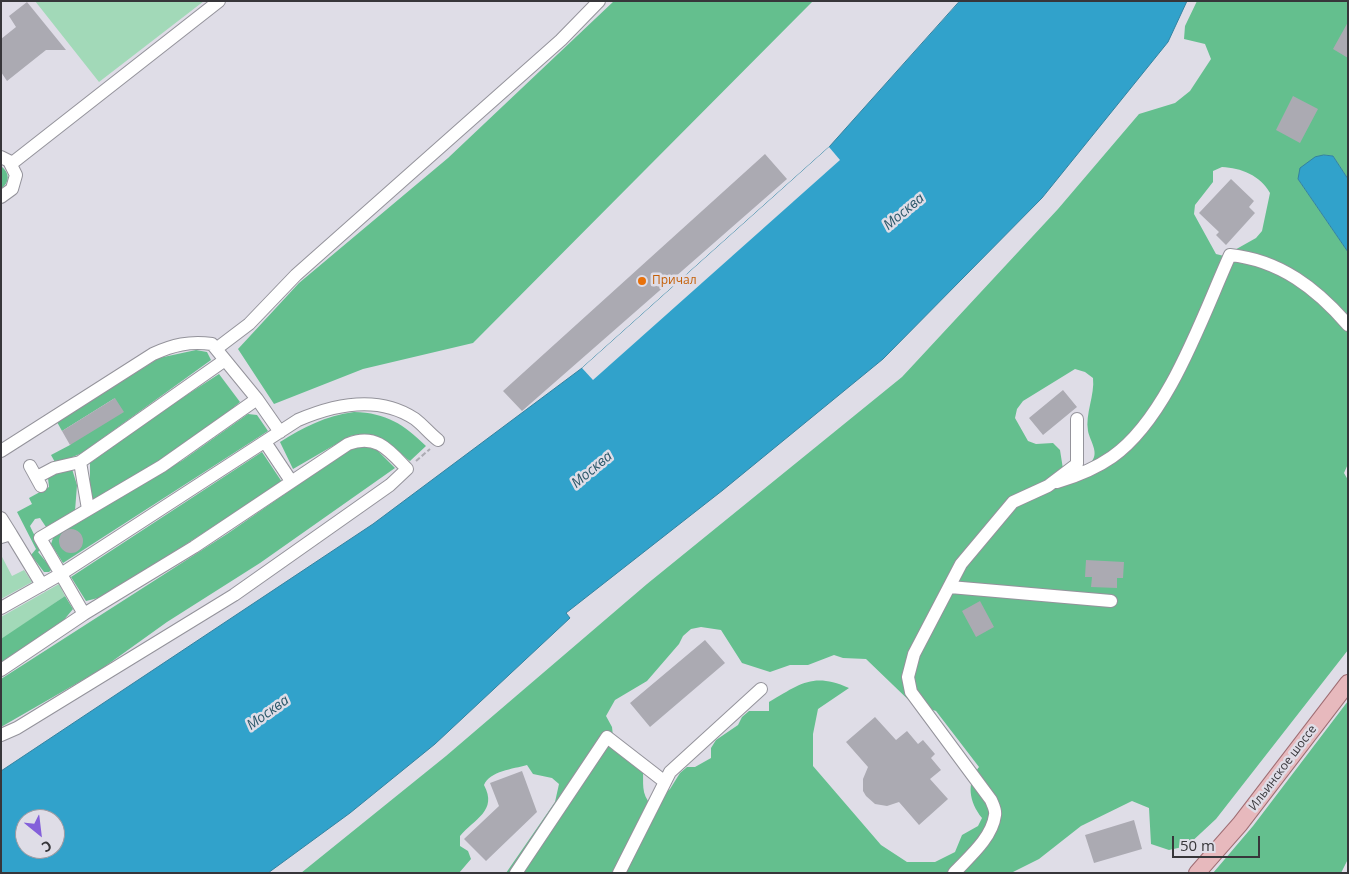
<!DOCTYPE html>
<meta charset="utf-8">
<style>
body{margin:0}
#map{position:relative;width:1349px;height:874px;overflow:hidden;background:#dfdde7;font-family:"Open Sans",sans-serif}
canvas{display:block}
.frame{position:absolute;inset:0;border:2px solid #37363a;pointer-events:none}
.north{position:absolute;left:15px;top:809px;width:50px;height:50px;box-sizing:border-box;background:#dfdde7;border:1px solid #9c9aa2;border-radius:50%;rotate:151deg;font-size:14px;font-weight:700;line-height:20px;text-align:center;color:#37363a}
.north::after{content:'';display:block;margin:auto;width:18px;height:22px;background:#8460da;clip-path:polygon(50% 0,100% 100%,50% 72%,0 100%)}
.scale{position:absolute;left:1172px;top:836px;width:88px;height:22px;box-sizing:border-box;border:2px solid #37363a;border-top:0;padding-left:6px;font-size:15px;line-height:18px;white-space:nowrap;color:#37363a;-webkit-text-stroke:4px #dfdde7;paint-order:stroke}
</style>
<div id="map">
<canvas width="1349" height="874"></canvas>
<div class="frame"></div>
<div class="north">С</div>
<div class="scale">50 m</div>
</div>
<script>
const ctx = document.querySelector('canvas').getContext('2d');
ctx.lineJoin = 'round';
function fill(path, color) { ctx.fillStyle = color; ctx.fill(path, 'evenodd'); }
function trace(path, color, width, dash) { ctx.strokeStyle = color; ctx.lineWidth = width; ctx.lineCap = dash ? 'butt' : 'round'; ctx.setLineDash(dash || []); ctx.stroke(path); }
function label(font, color, halo, rows, align = 'center') {
  ctx.font = font + ' "Open Sans",sans-serif'; ctx.lineWidth = 5; ctx.setLineDash([]); ctx.textBaseline = 'middle'; ctx.strokeStyle = halo; ctx.fillStyle = color; for (const [text, x, y, turn = 0] of rows) {
    ctx.save(); ctx.translate(x, y); ctx.rotate((+turn || 0) * Math.PI / 180); ctx.textAlign = isNaN(turn) ? turn : align; if (halo) ctx.strokeText(text, 0, 0); ctx.fillText(text, 0, 0); ctx.restore();
  }
}
fill(new Path2D(`
 M35,1H204L99,82Z
 M1,555L12,576L24,570L32,582L1,599Z
 M59,584L65,596L1,640V617Z`), '#a2d9b8');
fill(new Path2D(`
 M614,1H813L473,343L363,369L274,404L238,349L299,283L448,158Z
 M1197,1H1348V179L1333,156L1324,155L1298,179L1348,252V464L1344,473L1348,480V650L1216,819L1187,846L1169,850L1151,844L1149,808L1132,801L1081,826L1039,859L1011,873H506L555,802L559,784L552,778L533,774L527,765C513,769 490,771 484,785C498,811 474,819 460,836V846L468,851L471,859L459,873H301L446,756L647,584L902,377L1058,209L1139,114L1175,103L1190,91L1211,59L1205,44L1184,39L1185,26ZM1222,167C1241,168 1260,175 1270,193L1262,231L1256,238L1224,256L1216,254L1194,214L1195,205L1213,182V171ZM1075,369L1085,372L1093,378C1095,395 1085,414 1088,431C1090,441 1099,452 1092,461C1086,469 1072,468 1063,469L1060,450L1053,443L1036,444L1028,441L1015,418L1017,409L1023,401ZM701,627L721,630L742,663L770,672L790,665H808L834,655L843,658L866,659L919,710L927,708L936,711L979,767C966,783 969,802 982,818L978,826L962,835L955,852L935,862H907L881,845L813,766V734L818,709L849,688C813,672 800,684 769,702V711H749L742,717L738,725L716,740L711,748V758L695,767H687L680,773L670,789L656,801H648C640,789 645,778 642,765L614,745L612,727L606,716L615,700L647,681L679,644L683,636L691,629Z
 M1,166C10,173 10,182 1,189Z
 M196,350L207,352L211,360L82,453L56,464L51,455L70,445L115,398L62,431L57,422L159,358Z
 M219,374L240,402C195,441 146,471 94,500L90,498V463L162,411Z
 M354,412C387,413 403,424 426,446L410,461C391,446 376,429 350,436L293,469L280,442C304,427 325,416 354,412Z
 M248,414L257,415L268,431L63,563L51,544L54,535L183,460Z
 M363,446L377,450L395,468L260,563L167,622L100,670L1,727V679L227,534L347,451Z
 M262,452L282,482L106,596L86,601L71,577Z
 M72,469L77,485L75,511L46,527L40,518L35,519L30,526L41,549L38,552L52,569L49,572H44L31,555L36,549L17,512L32,504L29,498L49,487L48,478L57,470Z
 M65,596L73,609L63,621L1,663V639Z
 M1348,701V859L1341,873H1213L1253,826Z`), '#64bf8e');
const water = new Path2D(`
 M960,1H1187L1168,42L1042,198L883,359L723,490L566,613L570,618L435,744L350,813L268,873H1V771L373,524L582,368L829,147ZM25,819H55V849H25Z
 M1324,155L1333,156L1348,179V252L1298,179L1300,168L1315,157Z`);
fill(water, '#31a2cb');
trace(water, '#3382a0', 1);
fill(new Path2D(`
 M829,147L840,160L593,380L582,368Z`), '#dfdde7');
fill(new Path2D(`
 M27,2L66,50H46L7,81L1,72V39L16,27L9,16Z
 M1348,22V58L1333,49Z
 M1293,96L1318,109L1300,143L1276,130Z
 M765,154L787,179L522,411L503,391Z
 M1231,179L1254,201L1249,207L1255,213L1226,245L1216,235L1219,232L1199,213Z
 M1063,390L1077,407L1043,435L1029,418Z
 M115,398L124,412L70,445L62,431Z
 M59 541a12 12 0 1 1 24 0a12 12 0 1 1-24 0Z
 M1086,560L1124,562L1123,578H1117V588L1091,587L1092,577H1085Z
 M980,601L994,627L976,637L962,611Z
 M705,640L725,663L650,727L630,703Z
 M875,717L896,740L907,731L918,744L923,740L935,754L931,758L941,770L930,779L948,799L919,825L899,802L887,806L875,804L866,796L863,791V779L868,767L846,742Z
 M522,771L537,812L486,861L464,839L499,806L490,783Z
 M1134,820L1142,849L1094,863L1085,835Z`), '#abaab2');
const minor = new Path2D(`
 M1,157L9,161L16,175L12,189L1,197
 M11,164L219,1
 M216,349L249,324L296,275L561,40L599,1
 M265,442L291,481
 M1,451L153,354C173,345 189,341 212,344L257,399L280,432
 M30,466L41,486
 M37,477L54,468L80,462
 M1057,482C1077,476 1095,469 1112,457C1168,418 1202,317 1230,255C1280,260 1317,289 1348,325
 M88,509L80,462L225,360
 M1,518L11,534
 M1,537L11,534L42,585
 M950,587L1111,601
 M1,608L61,574L298,420C335,404 379,395 415,419C423,425 430,434 438,440
 M84,614L40,538L162,466L257,399
 M1,670L84,614L194,547L348,444C376,433 389,450 407,469L390,485L234,595L17,728L1,735
 M516,873L607,737L665,782
 M619,873L670,772L761,689
 M954,873C969,857 992,838 995,815C996,810 993,805 991,800L911,692L908,677L914,654L961,564L1013,502L1048,486L1077,464V419`);
const major = new Path2D(`
 M1197,873L1240,824L1348,683`);
trace(minor, '#94939b', 14);
trace(major, '#9f6d73', 18);
trace(new Path2D(`
 M416,461L430,449`), '#acabb3', 2, [5, 2.5]);
trace(minor, '#fff', 12);
trace(major, '#e7b9bd', 16);
for (const [x, y, r, color] of [
 [642,281,5,"#e8710a"]
]) { const dot = new Path2D(); dot.arc(x, y, r, 0, 2 * Math.PI); ctx.fillStyle = color; ctx.fill(dot); trace(dot, '#dfdde7', 2); }
label('12px', '#c56008', '#dfdde7', [
 ["Причал",652,281]
], 'left');
label('12px', '#37363a', '#dfdde7', [
 ["Ильинское шоссе",1283,768,-53]
]);
label('italic 14px', '#2a5769', '#dfdde7', [
 ["Москва",904,212,-40],
 ["Москва",592,470,-40],
 ["Москва",268,713,-36]
]);
</script>
